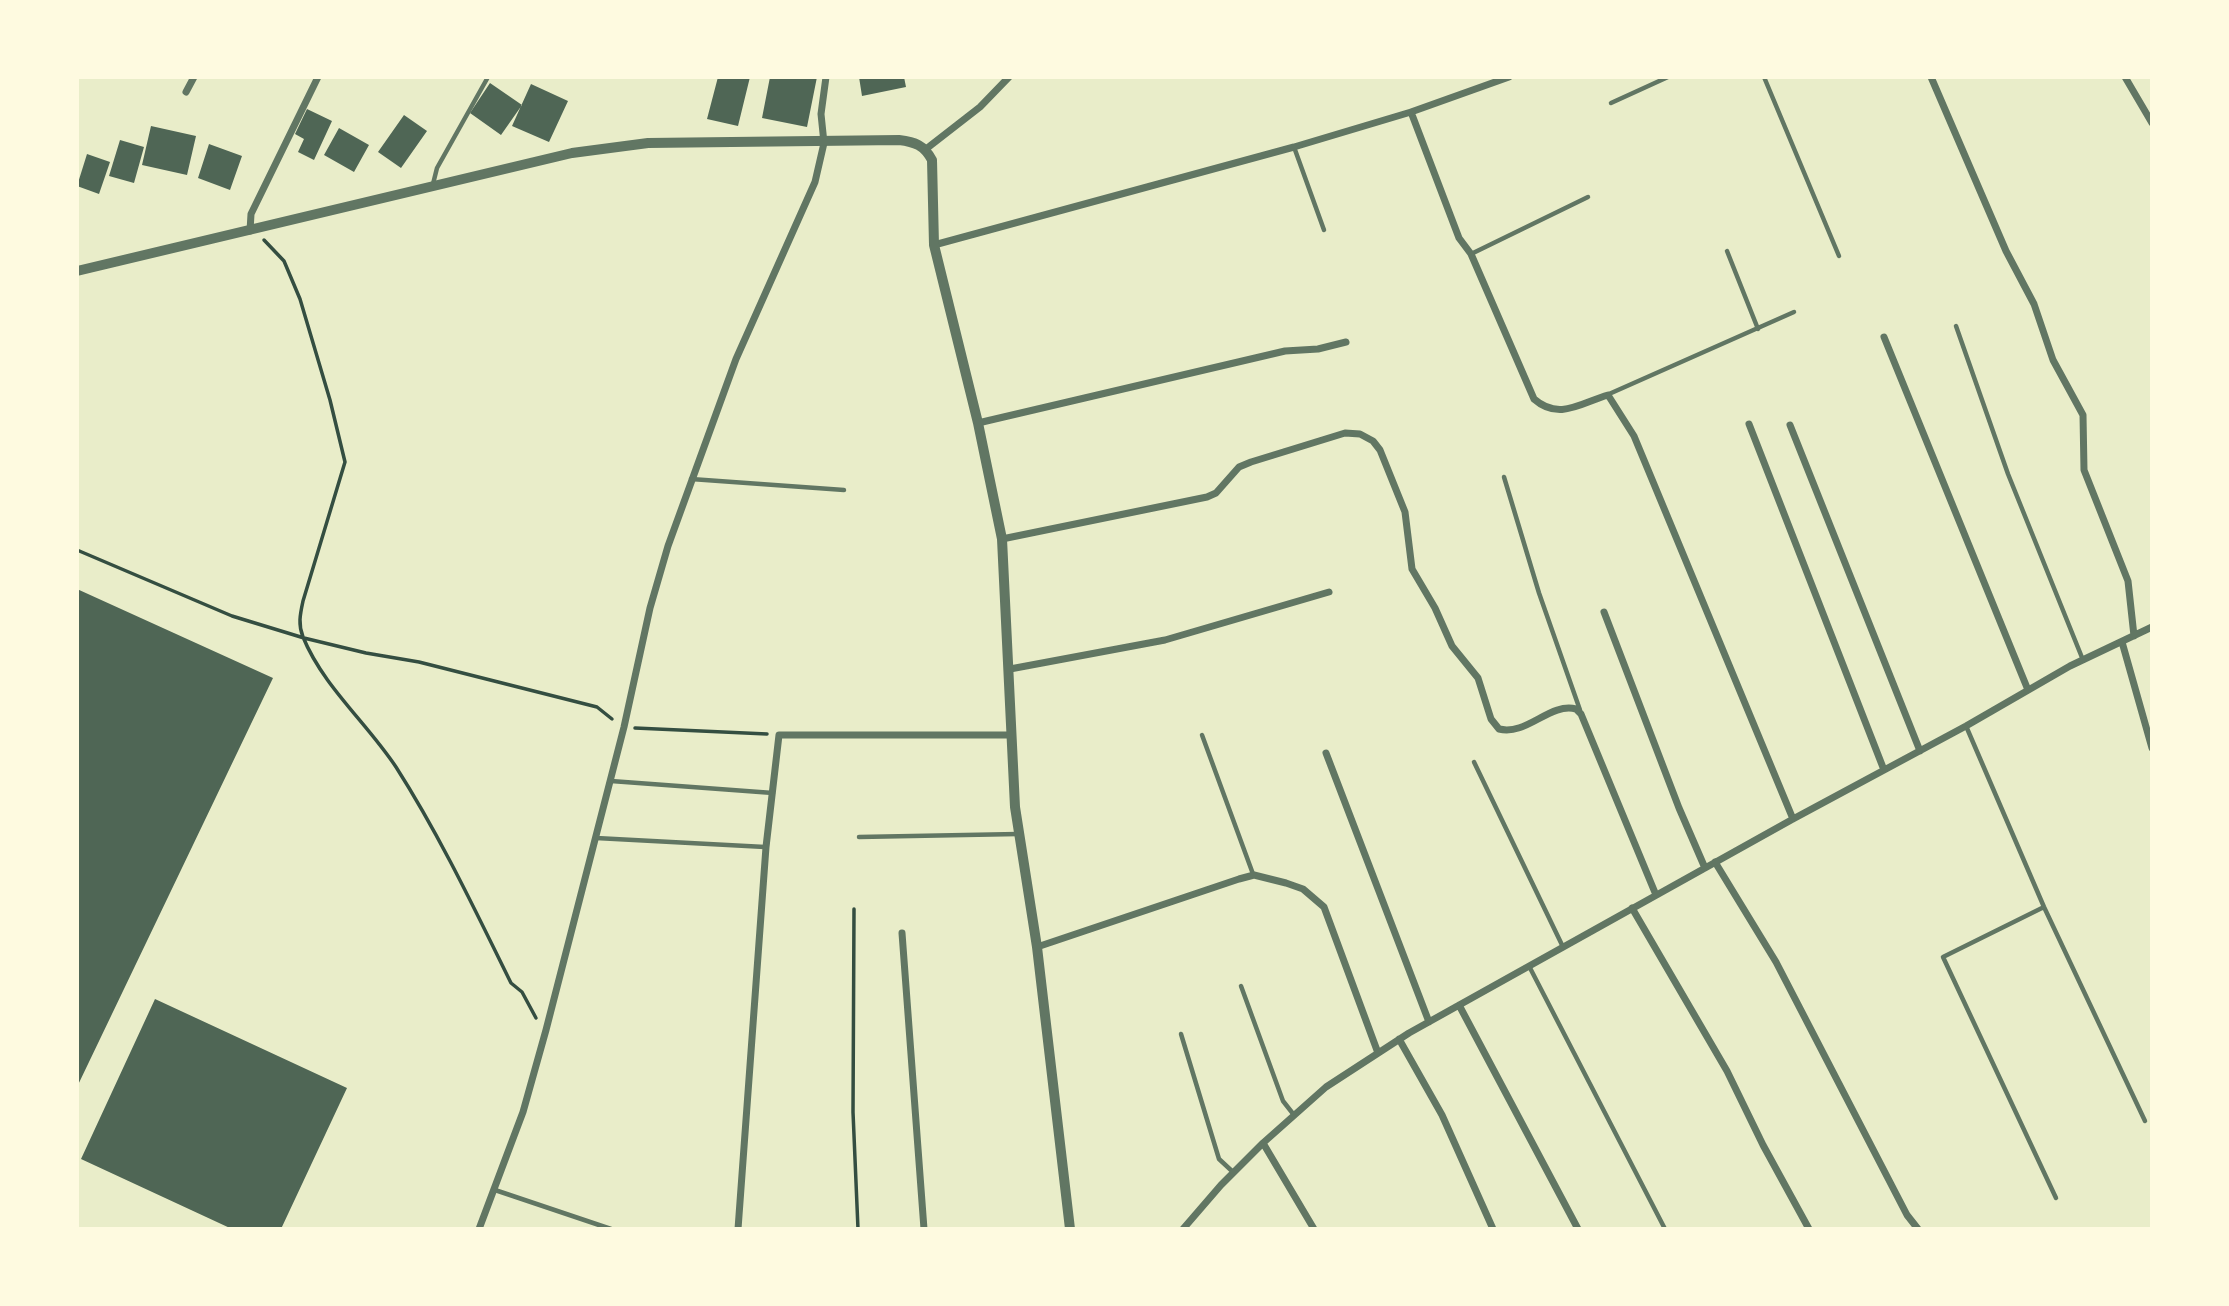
<!DOCTYPE html>
<style>
body{margin:0}
#map{position:relative;width:2229px;height:1306px;overflow:hidden;background:#e9edc9;font-family:"Roboto Serif",serif}
canvas{display:block}
.frame{position:absolute;inset:0;border:79px solid #fefae0;pointer-events:none}
</style>
<div id="map">
<canvas width="2229" height="1306"></canvas>
<div class="frame"></div>
</div>
<script>
const ctx = document.querySelector('canvas').getContext('2d');
ctx.lineJoin = 'round';
function fill(path, color) { ctx.fillStyle = color; ctx.fill(path, 'evenodd'); }
function trace(path, color, width, dash) { ctx.strokeStyle = color; ctx.lineWidth = width; ctx.lineCap = dash ? 'butt' : 'round'; ctx.setLineDash(dash || []); ctx.stroke(path); }
fill(new Path2D(`
 M718,77H750L738,126L707,119Z
 M770,77H817L807,127L762,118Z
 M859,77H904L906,87L862,96Z
 M490,83L522,105L501,135L470,113Z
 M531,84L568,101L549,142L512,126Z
 M307,109L332,121L314,160L298,152L304,139L295,134Z
 M404,115L427,131L401,168L378,152Z
 M151,126L196,136L187,175L142,165Z
 M339,128L369,145L354,172L324,155Z
 M120,140L144,147L134,183L109,176Z
 M209,144L242,156L230,190L198,178Z
 M87,154L110,162L99,194L77,186Z
 M77,589L273,678L77,1087Z
 M155,999L347,1088L281,1229H232L81,1159Z`), '#4f6655');
trace(new Path2D(`
 M264,240L284,261L300,299L330,400L345,462L303,601C300,615 298,624 303,637C323,686 367,723 396,767C440,836 475,910 511,983L522,992L536,1018
 M77,550L232,616L304,638L366,653L419,662L597,707L612,719
 M635,728L767,734
 M854,909L853,1112L858,1229`), '#344e41', 3.5);
trace(new Path2D(`
 M1764,77L1839,256
 M1611,103L1668,77
 M1294,147L1324,230
 M433,184L437,168L488,77
 M1727,251L1758,329
 M1471,254L1588,197
 M1956,326L2008,474L2083,660
 M1609,394L1794,312
 M1504,477L1539,593L1580,710
 M691,479L844,490
 M1966,726L2044,907L2145,1121
 M1202,735L1253,874
 M1474,762L1563,947
 M611,781L773,793
 M859,837L1018,834
 M596,838L765,847
 M2044,907L1943,957L2056,1198
 M1529,966L1665,1229
 M1241,986L1283,1101L1294,1115
 M1181,1034L1219,1159L1233,1172
 M495,1190L611,1229`), '#617663', 4.5);
trace(new Path2D(`
 M1931,77L2006,251L2034,304L2053,360L2083,415L2084,470L2128,581L2134,636
 M2125,77L2152,123
 M186,92L194,77
 M1411,112L1459,238L1471,254L1534,399C1559,421 1581,403 1608,395L1634,436L1793,819
 M926,149L980,107L1009,77
 M250,231L251,214L318,77
 M934,245L1294,147L1411,112L1509,77
 M1884,337L2028,690
 M978,423L1285,351L1318,349L1346,342
 M1749,424L1884,770
 M1790,425L1920,751
 M1002,539L1207,497L1216,493L1239,467L1251,462L1345,433L1360,434L1373,441L1380,450L1405,512L1412,569L1435,608L1452,646L1478,678L1491,719L1499,729C1527,736 1550,702 1576,709L1581,714L1656,895
 M1604,612L1679,808L1705,868
 M2122,642L2152,748
 M1010,669L1165,640L1329,592
 M1326,753L1429,1022
 M1715,862L1776,962L1907,1215L1918,1229
 M1632,908L1727,1071L1763,1145L1809,1229
 M902,933L924,1229
 M1037,947L1239,879L1254,875L1286,883L1303,889L1324,907L1378,1053
 M1459,1005L1578,1229
 M1399,1039L1442,1115L1493,1229
 M1263,1143L1314,1229
 M479,1229L523,1112L546,1030L624,727L650,608L668,546L736,359L815,182L824,143L821,114L826,77
 M738,1229L766,847L779,735H1010
 M1183,1229L1221,1185L1263,1143L1326,1087L1409,1033L1793,819L1966,726L2070,666L2152,627`), '#617663', 7);
trace(new Path2D(`
 M77,271L572,153L648,143L899,140C915,142 924,145 932,160L934,245L978,423L1002,539L1015,807L1037,947L1070,1229`), '#617663', 10);
</script>
